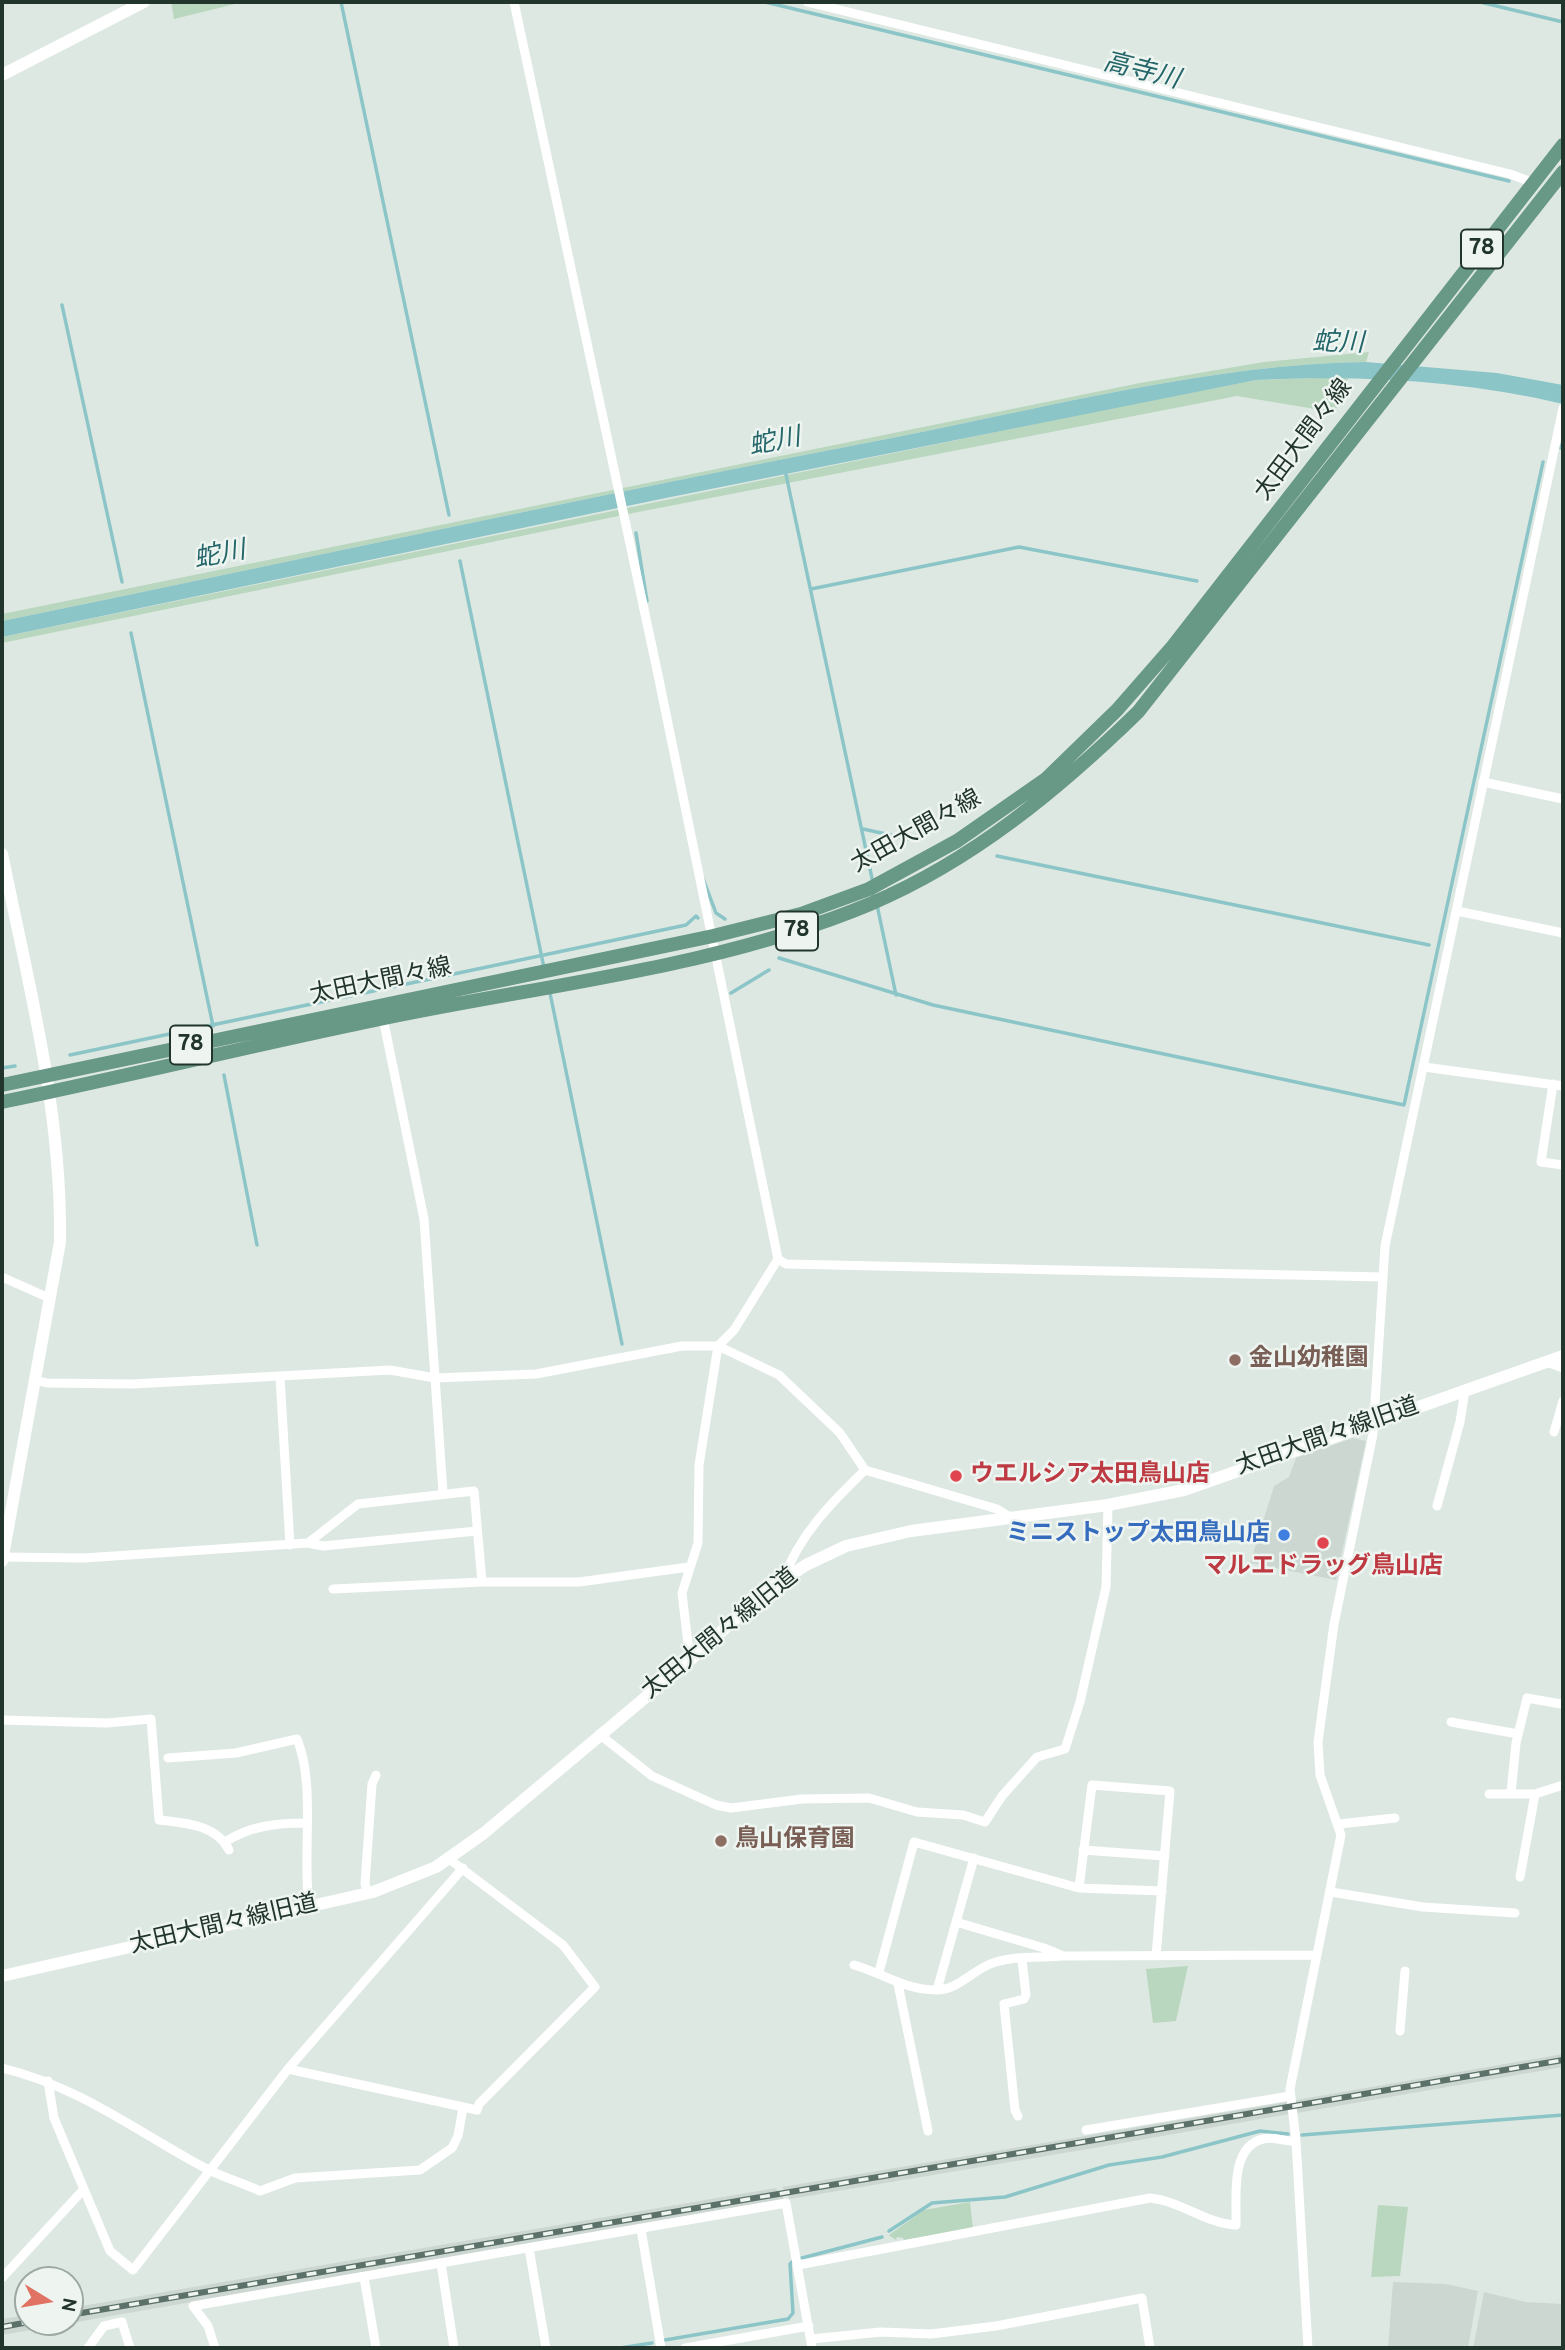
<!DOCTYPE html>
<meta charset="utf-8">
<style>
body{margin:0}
#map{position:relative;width:1565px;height:2350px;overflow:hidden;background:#dee8e2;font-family:Overpass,sans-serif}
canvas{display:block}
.frame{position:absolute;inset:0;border:4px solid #22352d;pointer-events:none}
.north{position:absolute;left:14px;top:2266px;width:70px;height:70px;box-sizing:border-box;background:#eef5f1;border:2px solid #9ca8a3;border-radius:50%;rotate:101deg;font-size:19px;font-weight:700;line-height:28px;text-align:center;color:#22352d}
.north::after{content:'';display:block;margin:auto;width:24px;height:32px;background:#e07364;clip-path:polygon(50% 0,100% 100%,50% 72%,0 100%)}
</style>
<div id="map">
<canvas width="1565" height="2350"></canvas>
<div class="frame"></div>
<div class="north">N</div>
</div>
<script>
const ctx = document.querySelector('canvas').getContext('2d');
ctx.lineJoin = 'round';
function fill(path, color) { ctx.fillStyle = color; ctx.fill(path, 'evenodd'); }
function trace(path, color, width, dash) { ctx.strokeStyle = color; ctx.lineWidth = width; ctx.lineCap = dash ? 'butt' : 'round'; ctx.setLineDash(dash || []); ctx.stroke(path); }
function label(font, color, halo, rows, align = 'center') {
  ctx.font = font + ' Overpass,"Noto Sans JP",sans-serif'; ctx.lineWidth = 5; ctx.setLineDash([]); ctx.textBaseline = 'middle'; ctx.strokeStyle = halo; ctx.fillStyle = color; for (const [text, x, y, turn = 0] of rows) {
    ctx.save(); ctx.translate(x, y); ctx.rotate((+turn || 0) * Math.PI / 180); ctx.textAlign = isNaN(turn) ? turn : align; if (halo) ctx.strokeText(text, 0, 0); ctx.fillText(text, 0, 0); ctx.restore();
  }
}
fill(new Path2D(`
 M1353,1438L1366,1441L1336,1580L1250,1563L1274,1486L1289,1477L1296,1458Z
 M1563,2054V2067L1297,2113L1295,2104L1296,2100Z
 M1287,2102L1289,2114L1082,2150L790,2199L782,2187Z
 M776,2188L784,2199L2,2335V2319L28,2315V2322H70V2308Z
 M1393,2282L1446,2284L1478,2291L1468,2348H1388Z
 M1484,2292L1526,2302L1563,2304V2348H1473Z`), '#cdd7d1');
fill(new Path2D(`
 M171,2H243L174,19Z
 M1369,352L1366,362C1213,364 1048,407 897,437C598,494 300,560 2,621V614L1140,383L1264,362Z
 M1349,377L1341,393L1348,395L1333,412L1237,396L628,514L2,643V637L1107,409L1256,380Z
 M1188,1966L1176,2021L1153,2023L1146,1969Z
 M970,2202L973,2229L904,2240L903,2238L897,2237L896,2240L889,2235L924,2210Z
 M1378,2205L1408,2207L1400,2276L1371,2277Z`), '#b9d6be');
fill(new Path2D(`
 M1366,362L1497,373L1563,385V404C1463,380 1360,375 1256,380L656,500L2,637V621C300,560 598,494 897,437C1048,407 1213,364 1366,362Z`), '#8cc5c7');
trace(new Path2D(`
 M341,2L449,515
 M765,2L1509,181
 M1480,2L1563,22
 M62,305L122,582
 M1561,448L1563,442
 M785,470L873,883
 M636,533L647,601
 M460,561L544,968
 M811,589L1019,547L1197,581
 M131,633L213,1026
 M863,829L909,839
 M997,856L1429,945
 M702,876L716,913L725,919
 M877,905L896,995
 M779,958L933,1005L1404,1105L1543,462
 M550,993L622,1344
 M731,993L769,970
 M70,1055L686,925L696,916L698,918
 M2,1068L15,1066
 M224,1075L257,1245
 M1302,2135L1563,2115
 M889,2231L932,2203L1005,2197L1109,2165L1162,2157L1260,2131L1288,2134
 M802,2258L882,2237
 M665,2340L788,2319L793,2313L790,2264L793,2261
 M620,2348L652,2343`), '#8cc5c7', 3.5);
trace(new Path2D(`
 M514,2L657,670L778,1259L734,1330L718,1346L699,1465L698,1543L682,1593L690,1660
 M807,2L1510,174L1534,183
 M1483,782L1563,799
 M1457,911L1563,933
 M383,1018L424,1219L443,1493
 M1424,1067L1563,1086
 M1553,1084L1541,1162L1563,1165
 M778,1259L786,1264L1383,1277
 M2,1277L49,1298
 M1547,1362L1563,1368
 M280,1377L290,1545
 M35,1380L47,1383L133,1384L390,1370L435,1378L536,1374L682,1346H718L779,1375L840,1433L865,1470L997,1509L1010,1517
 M1554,1432L1563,1401
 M1437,1506L1460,1422L1465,1390
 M308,1543L358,1504L474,1491L482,1582
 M2,1557L84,1558L308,1543L323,1546L477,1531
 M784,1578C799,1535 833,1501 865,1470
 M333,1589L482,1582H579L689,1567
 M2,1720L107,1723L151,1719L159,1820C184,1823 216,1824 229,1850
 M1451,1722L1518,1734
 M599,1734L652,1776L716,1805L731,1808L802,1799L869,1798L917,1812L963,1815L985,1822L1002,1796L1037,1757L1065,1749L1080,1702L1106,1587L1108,1505
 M168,1758L236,1753L297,1739C316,1784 302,1855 309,1906
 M1511,1793L1516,1743L1527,1698L1561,1704
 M1489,1794H1535L1563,1785
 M1339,1824L1395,1818
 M225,1842C250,1826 276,1823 305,1823
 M1083,1850L1165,1856
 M1520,1877L1535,1794
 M1079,1888L1092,1785L1170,1791L1156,1956
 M1331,1892L1423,1907L1515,1913
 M368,1893L365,1884L372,1784L376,1775
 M956,1922L1044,1948L1061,1955
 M854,1965C882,1973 905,1990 936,1990C957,1990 970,1973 988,1965C1008,1955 1041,1958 1063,1956L1317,1955
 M879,1972L914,1842L1079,1888L1162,1891
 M898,1984L928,2131
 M937,1990L974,1858
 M1400,2031L1405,1971
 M2,2068C80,2087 136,2131 205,2168C222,2177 243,2183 260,2191L295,2178L420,2170L452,2148L458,2136L463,2108
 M288,2069L477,2110L479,2104L595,1987L563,1945L449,1859
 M48,2081L54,2118L110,2251L133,2270L288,2069L463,1868
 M1018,2116L1015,2110L1004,2004L1024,1999L1026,1995L1022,1960
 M1086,2130L1290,2096
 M641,2229L661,2348
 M529,2248L546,2348
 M441,2263L454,2348
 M798,2265L1150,2198C1181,2201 1207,2224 1236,2225C1237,2200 1229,2147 1263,2139C1273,2136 1285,2142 1296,2141
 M364,2277L376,2348
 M2,2278L84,2189
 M811,2339L881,2332L931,2334L996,2326L1142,2298L1150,2348
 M88,2348L104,2326L122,2322L130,2348
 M215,2348L208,2326L193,2306L786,2203L812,2348
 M685,2348L809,2326
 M1308,2348L1296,2141L1290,2089L1341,1835L1320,1775L1318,1742L1334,1624L1373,1434L1385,1246L1563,408`), '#fff', 9);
trace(new Path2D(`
 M2,75L144,2
 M2,854C28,982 62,1110 60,1242L2,1561
 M2,1976L373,1892L436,1867L484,1833L690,1660L765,1592L806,1565L846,1546L911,1531L1108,1505L1184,1490L1563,1356`), '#fff', 12);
trace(new Path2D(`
 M2,1085L713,936L801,914L869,889L957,841L1046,779L1117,710L1173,646L1563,145
 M2,1102C128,1076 254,1045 380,1019C541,985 717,968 870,904C972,861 1059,789 1138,712L1563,172`), '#689886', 14);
const rail = new Path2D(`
 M70,2315L1563,2060
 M2,2327L29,2322`);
trace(rail, '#5c7169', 6);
trace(rail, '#eef5f1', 3.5, [10]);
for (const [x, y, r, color] of [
 [1235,1360,7,"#8d6e63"],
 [956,1476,7,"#e0444e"],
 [1284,1535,7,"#3f7fe0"],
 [1323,1543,7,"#e0444e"],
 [721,1841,7,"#8d6e63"]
]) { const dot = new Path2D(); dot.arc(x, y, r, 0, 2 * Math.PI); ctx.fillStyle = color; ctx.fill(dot); trace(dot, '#eef5f1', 2.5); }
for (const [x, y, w] of [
 [1482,249,42],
 [797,931,42],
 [191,1045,42]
]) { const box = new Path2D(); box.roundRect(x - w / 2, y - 19.5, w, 39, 5); ctx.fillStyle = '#eef5f1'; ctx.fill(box); trace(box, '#22352d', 2); }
label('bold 23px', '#22352d', null, [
 ["78",1482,249],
 ["78",797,931],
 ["78",191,1045]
]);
label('24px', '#22352d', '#eef5f1', [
 ["太田大間々線",1305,441,-53],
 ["太田大間々線",917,833,-29],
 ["太田大間々線",381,983,-12],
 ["太田大間々線旧道",1328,1438,-19],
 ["太田大間々線旧道",721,1635,-39],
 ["太田大間々線旧道",224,1926,-13]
]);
label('bold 24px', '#785e54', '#eef5f1', [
 ["金山幼稚園",1249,1360],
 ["鳥山保育園",735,1841]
], 'left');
label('bold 24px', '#be3a42', '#eef5f1', [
 ["ウエルシア太田鳥山店",970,1476],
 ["マルエドラッグ鳥山店",1323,1568,"center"]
], 'left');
label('bold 24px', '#366cbe', '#eef5f1', [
 ["ミニストップ太田鳥山店",1270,1535]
], 'right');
label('italic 26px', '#246669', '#eef5f1', [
 ["高寺川",1141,73,14],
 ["蛇川",1338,345,1],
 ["蛇川",775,444,-11],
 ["蛇川",220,557,-11]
]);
</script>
